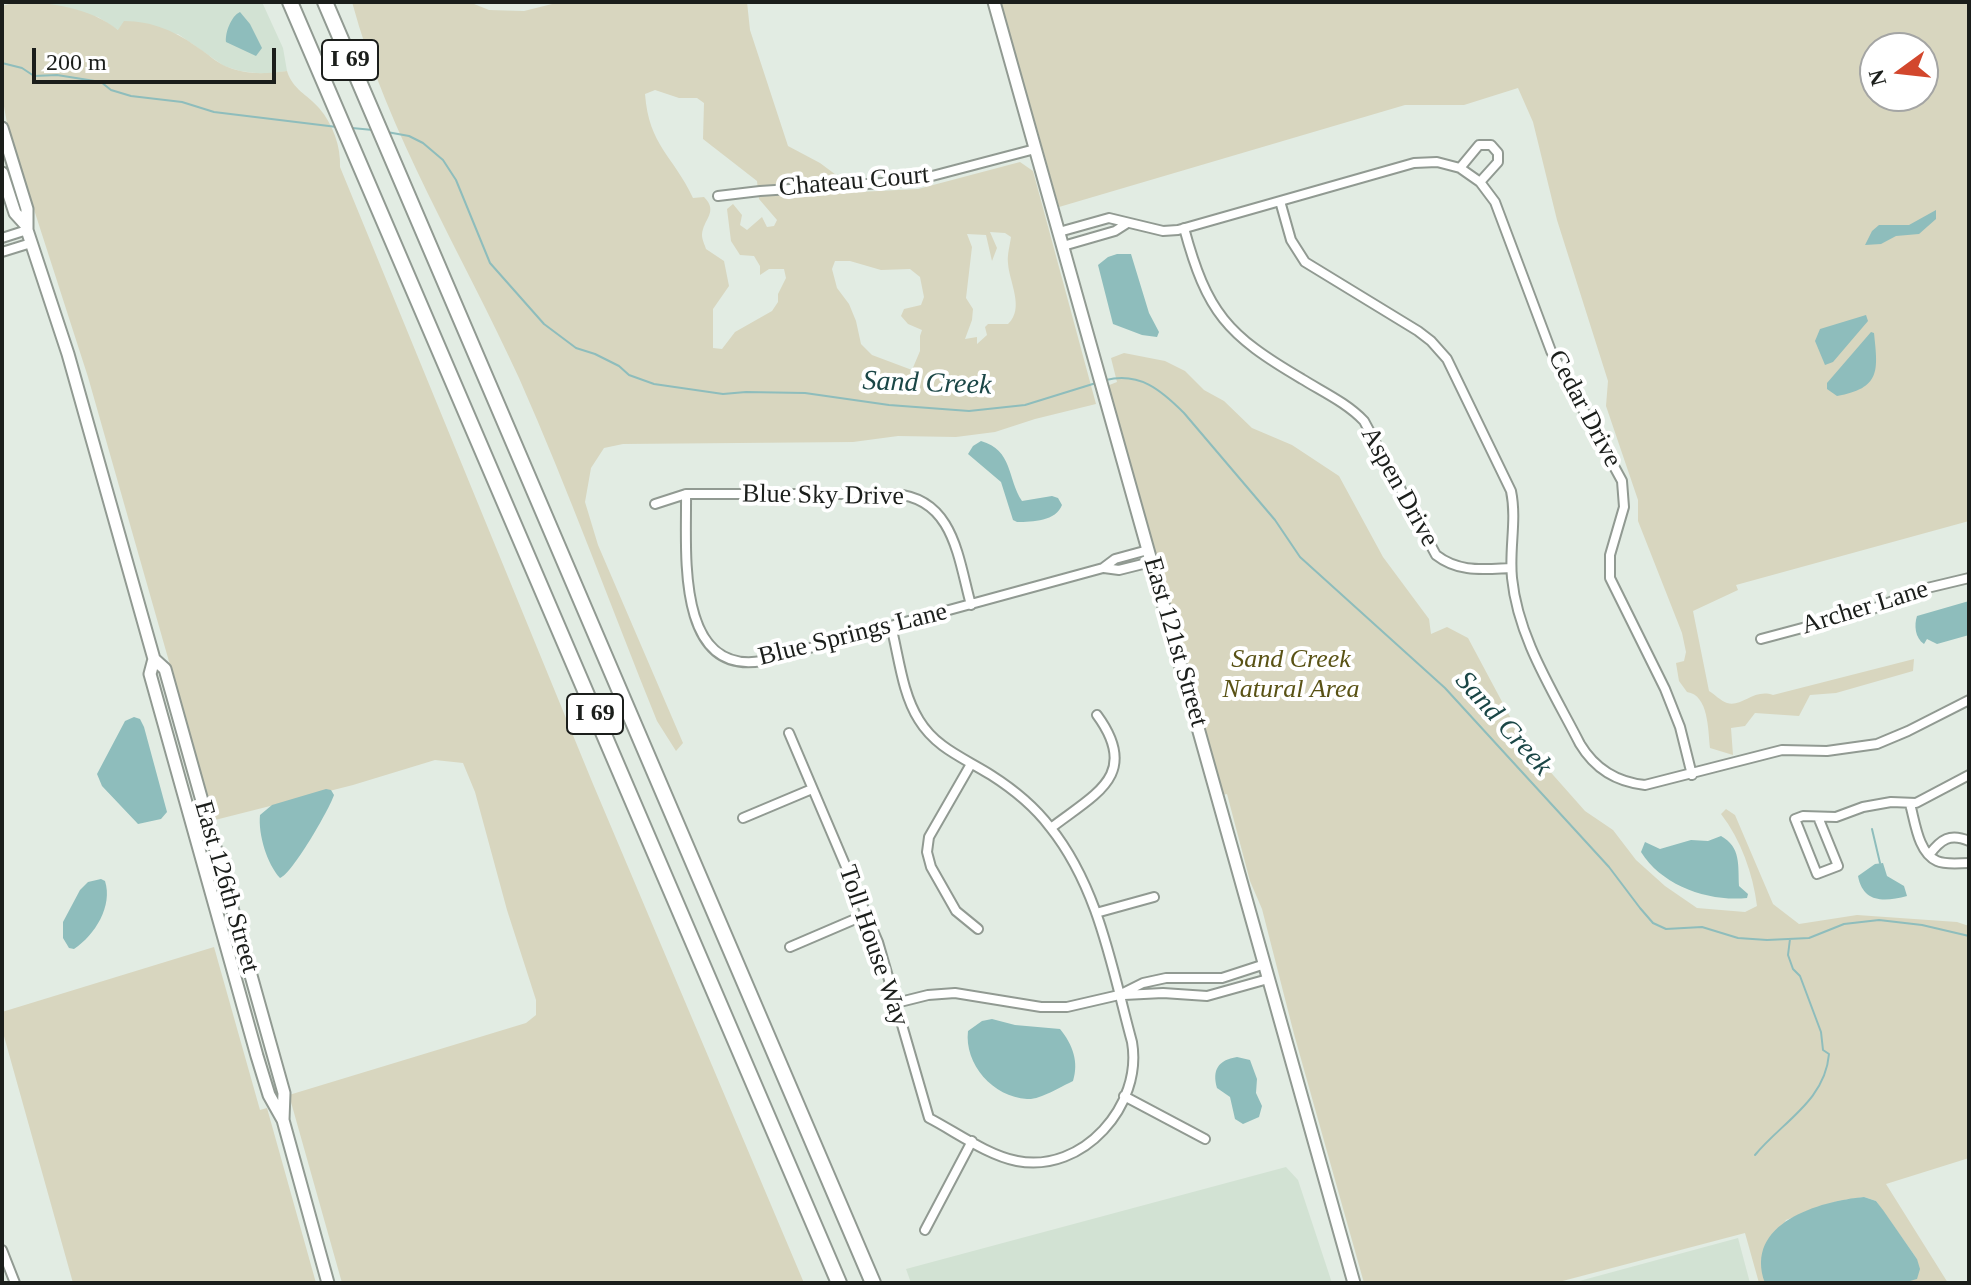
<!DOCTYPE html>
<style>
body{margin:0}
#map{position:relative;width:1971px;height:1285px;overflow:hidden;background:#e2ece3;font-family:"Times New Roman",serif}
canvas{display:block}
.frame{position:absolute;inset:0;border:4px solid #1b1e1b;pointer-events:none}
.north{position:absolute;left:1859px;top:32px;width:80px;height:80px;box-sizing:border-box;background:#fff;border:2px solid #a4a5a4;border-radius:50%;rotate:255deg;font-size:22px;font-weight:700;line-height:32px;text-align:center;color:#1b1e1b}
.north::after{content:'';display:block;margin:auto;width:28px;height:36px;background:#d2472d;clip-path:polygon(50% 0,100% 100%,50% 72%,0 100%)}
.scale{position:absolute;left:32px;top:48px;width:244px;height:36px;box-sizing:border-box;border:4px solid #1b1e1b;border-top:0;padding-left:10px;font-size:24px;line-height:28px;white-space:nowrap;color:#1b1e1b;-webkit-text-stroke:6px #fff;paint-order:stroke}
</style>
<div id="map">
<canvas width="1971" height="1285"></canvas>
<div class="frame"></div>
<div class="north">N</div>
<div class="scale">200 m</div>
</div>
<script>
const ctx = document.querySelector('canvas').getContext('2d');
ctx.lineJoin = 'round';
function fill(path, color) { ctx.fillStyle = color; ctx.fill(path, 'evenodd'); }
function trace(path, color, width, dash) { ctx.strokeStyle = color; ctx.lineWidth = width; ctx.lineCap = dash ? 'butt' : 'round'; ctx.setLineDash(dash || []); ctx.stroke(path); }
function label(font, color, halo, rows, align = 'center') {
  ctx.font = font + ' "Times New Roman",serif'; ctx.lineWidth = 8; ctx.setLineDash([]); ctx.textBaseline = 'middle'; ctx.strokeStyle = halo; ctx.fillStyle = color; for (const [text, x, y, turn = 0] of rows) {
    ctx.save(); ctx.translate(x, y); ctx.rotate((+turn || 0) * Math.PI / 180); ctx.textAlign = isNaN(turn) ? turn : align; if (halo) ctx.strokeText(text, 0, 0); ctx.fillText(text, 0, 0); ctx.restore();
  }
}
fill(new Path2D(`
 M31,2H262L283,48L287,71L264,74L240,71L224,66L178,34L118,30L98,17Z
 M1286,1167L1298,1180L1332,1283H911L906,1269Z
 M1738,1238L1750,1283H1572Z`), '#d2e2d3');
fill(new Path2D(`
 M16,2C50,2 91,8 118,30L124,21C153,21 177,32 200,49C208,54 216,62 225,66C245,75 266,74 287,71C293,90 307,94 319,108C333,124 341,147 340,167L593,784L804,1283H342L289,1095L526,1023L536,1015V1000L507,910L475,792L463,763L435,760L353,785L211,821V809L88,377L8,129L2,95V6Z
 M352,2H469L489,10L524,11L560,2H747L750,30L788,146L820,163L859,192L918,189L1020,162L1033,171L1096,404L1035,419L995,432L956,437L898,436L853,442L623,444L604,448L591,468L585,502L598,545L683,743L676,751L657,721C611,607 569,491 519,378C462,253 388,135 352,2ZM655,90L679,98H697L704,103L703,139L757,181L759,199L777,220L774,226L767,227L762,217L747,230L740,225L742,215L733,204L727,209L731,241L740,255L754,256L760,266V275L769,269H784L786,278L778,294V302L772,311L735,332L722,349L713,348V309L729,286L724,261L706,249C705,245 702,240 702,235C703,219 719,212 704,197L693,198C673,155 649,146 645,94ZM990,232L1005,233L1011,237C1010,245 1007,255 1008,263C1009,282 1025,308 1008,324H988L985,327L987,335L977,344V337L965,339L972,320L973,309L966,298L972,247L967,234L986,235L992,261L997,248ZM835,261H850L881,270L910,269L920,277L924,297L921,305L904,309L901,316L908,324L922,330L920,336V351L912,370L872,355L861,344L856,321L849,304L837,288L832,269Z
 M1001,2H1969V521L1736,585L1738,590L1693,611L1709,691C1714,694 1721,701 1727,703C1741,708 1754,688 1773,695L1914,659L1913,671L1836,693L1810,695L1799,716L1755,713L1745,726L1731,728L1733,755L1710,748C1708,731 1709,695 1687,692L1679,681L1676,663L1684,661L1686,652L1682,633L1638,521V500L1606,406L1608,381L1557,220L1533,122L1518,88L1464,105H1405L1059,207ZM1875,48H1923V96H1875Z
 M1124,353L1165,361L1185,371L1204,390L1224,401L1252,428L1292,445L1339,476L1383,557L1429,619L1431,634L1447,627L1468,638L1523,741L1585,811L1613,830L1636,860L1665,886L1697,908L1745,912L1757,906C1753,874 1741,840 1721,814L1726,809L1735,815L1773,904L1799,924L1857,915L1957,922L1969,926V1158L1886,1184L1948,1283H1903L1917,1278V1259L1876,1201L1864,1197L1838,1201L1786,1220L1761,1262L1765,1283H1759L1745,1233L1555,1283H1364L1294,1034L1262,909L1250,881L1227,794L1222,795L1107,386L1117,382L1111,358Z
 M214,947L260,1110L267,1108L316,1283H73L2,1029V1012Z`), '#d8d6bf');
fill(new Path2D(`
 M240,12L250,24L262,48L256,56L226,42C225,33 231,16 240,12Z
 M1936,210V219L1919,234L1896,236L1881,244L1865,245L1872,231L1879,225H1909Z
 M1117,254H1131L1149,313L1159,332L1157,337L1142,335L1113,324L1098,265L1108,257Z
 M1866,315L1868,321L1833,362L1825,365L1815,341L1820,329Z
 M1871,332L1874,333C1878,371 1881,388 1837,396L1827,389V383Z
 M981,441C1013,450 1007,478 1022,501L1052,496L1058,498L1062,505C1056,521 1033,522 1017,522L1013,520L1001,482L968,454L973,446Z
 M1969,601V635L1937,644L1927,639L1924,644C1915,638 1914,625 1917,616Z
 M134,717L140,719L144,727L167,812L161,819L138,824L102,786L97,774L125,721Z
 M326,789L331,790L334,795C329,810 292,874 280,878C267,864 258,834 260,815L272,805Z
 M1721,836C1741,847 1738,865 1739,886L1748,894L1747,898C1709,902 1662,886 1641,852L1645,842L1660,849L1691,840L1708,841Z
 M1883,863L1887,876L1904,886L1907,896C1884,902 1863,903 1858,876L1875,864Z
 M101,879L105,881C113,906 95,935 74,949L69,948L63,938V922L80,890L88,882Z
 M992,1019L1015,1025L1060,1029C1073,1045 1079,1062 1073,1081C1060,1087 1040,1100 1027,1099C993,1097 964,1064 968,1031L982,1021Z
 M1237,1057L1250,1060L1257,1079L1256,1093L1262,1106L1259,1117L1243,1124L1235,1119L1230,1097L1217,1088C1212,1070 1218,1060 1237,1057Z
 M1864,1197L1876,1201L1883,1210L1917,1259L1920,1269L1917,1279L1903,1283H1765C1743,1223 1820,1201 1864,1197Z`), '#8ebdbc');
trace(new Path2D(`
 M2,63L22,68L34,76L57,75L101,82L111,90L131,96L182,102L214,112L337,127
 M352,128L373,130
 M387,132L409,136L423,143L443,160L456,180L490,263L544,324L576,348L595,354L619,366L629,375L654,384L723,394L746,392L805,393L889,405L969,411L1025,405L1096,383
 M1106,380C1140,372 1161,390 1184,413L1275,520L1300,557L1445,688L1609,867L1640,908L1653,923L1666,929L1702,927L1738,938L1767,940L1809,938L1844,924L1879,920L1922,925L1969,936
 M1872,829L1880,863
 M1755,1155C1782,1122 1825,1101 1829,1054L1823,1050L1821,1032L1800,976L1793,969L1788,955L1790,939`), '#8ebdbc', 2);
const street = new Path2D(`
 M1460,168L1479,145H1491L1498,153V162L1480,182
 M718,196L760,191L913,181L1035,149
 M1280,201L1291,240L1305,262L1418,331L1431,341L1447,359L1511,491C1517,520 1509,549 1512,578C1518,638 1553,691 1580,744C1595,769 1616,782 1645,785L1782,750L1827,751L1877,744L1908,731L1969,700
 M1184,228C1207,313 1227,335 1302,379C1323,392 1347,403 1364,421L1436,555C1459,573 1484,569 1511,568
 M1059,232L1109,218L1163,231L1178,230L1414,163L1437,162L1460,168L1480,182L1495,202L1551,351L1622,481L1624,507L1610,555V578L1665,689L1680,727L1692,775
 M2,238L27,230
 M1063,246L1115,231L1126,224
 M2,252L31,243
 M686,494C687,547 674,676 762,661L1103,568L1115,559L1148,550
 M655,504L686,494H894C954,498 958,558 971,605
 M1104,568L1119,570L1151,562
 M1761,639L1870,610L1923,589L1969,578
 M789,733L878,942L929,1118C956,1132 987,1155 1017,1161C1083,1174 1143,1105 1132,1042C1112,969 1099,888 1050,827C1034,806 1013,789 991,775C964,758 936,748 919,720C902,693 899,657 891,626
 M971,764L929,837L927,852L931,867L956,911L978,929
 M1910,804C1915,821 1918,853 1937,861C1946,865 1959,863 1969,863
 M1818,817L1838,866L1817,874L1795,819L1803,816L1836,817L1863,807L1891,802L1916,803L1969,775
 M743,818L812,789
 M1051,828C1095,794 1141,775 1097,715
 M1929,855C1941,839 1950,833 1969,841
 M1096,913L1154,897
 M790,947L867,914
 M1124,995L1163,993L1207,996L1268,979
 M896,1003L928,995L955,993L1041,1007H1067L1119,995L1143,983L1166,978H1222L1265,964
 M1124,1096L1205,1139
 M925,1230L972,1141
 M2,1250L15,1283`);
const secondary = new Path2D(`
 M994,2L1354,1283
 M2,128L27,209V230L68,354L154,659L150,674L257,1056L269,1095L283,1120L328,1283
 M2,173L15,213L25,224
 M154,659L165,669L284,1093L283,1120`);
const highway = new Path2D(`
 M290,2L839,1283
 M325,2L873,1283`);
trace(street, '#919a92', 12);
trace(secondary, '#919a92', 15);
trace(highway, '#919a92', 18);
trace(street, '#fff', 8);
trace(secondary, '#fff', 11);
trace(highway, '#fff', 14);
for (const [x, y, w] of [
 [350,60,56],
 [595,714,56]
]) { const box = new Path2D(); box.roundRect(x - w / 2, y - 20, w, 40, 6); ctx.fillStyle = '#fff'; ctx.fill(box); trace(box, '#1b1e1b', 2); }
label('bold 24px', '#1b1e1b', null, [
 ["I 69",350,60],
 ["I 69",595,714]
]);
label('26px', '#1b1e1b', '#fff', [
 ["Chateau Court",854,182,-5],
 ["Cedar Drive",1584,409,62],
 ["Aspen Drive",1399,487,61],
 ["Blue Sky Drive",823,496,1],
 ["Archer Lane",1865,608,-17],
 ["Blue Springs Lane",853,635,-14],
 ["East 121st Street",1175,642,74],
 ["East 126th Street",226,887,74],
 ["Toll House Way",873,946,71]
]);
label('italic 26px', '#595215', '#fff', [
 ["Sand Creek",1291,660],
 ["Natural Area",1291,690]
]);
label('italic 28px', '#1a4646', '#fff', [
 ["Sand Creek",927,384,2],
 ["Sand Creek",1503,724,48]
]);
</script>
